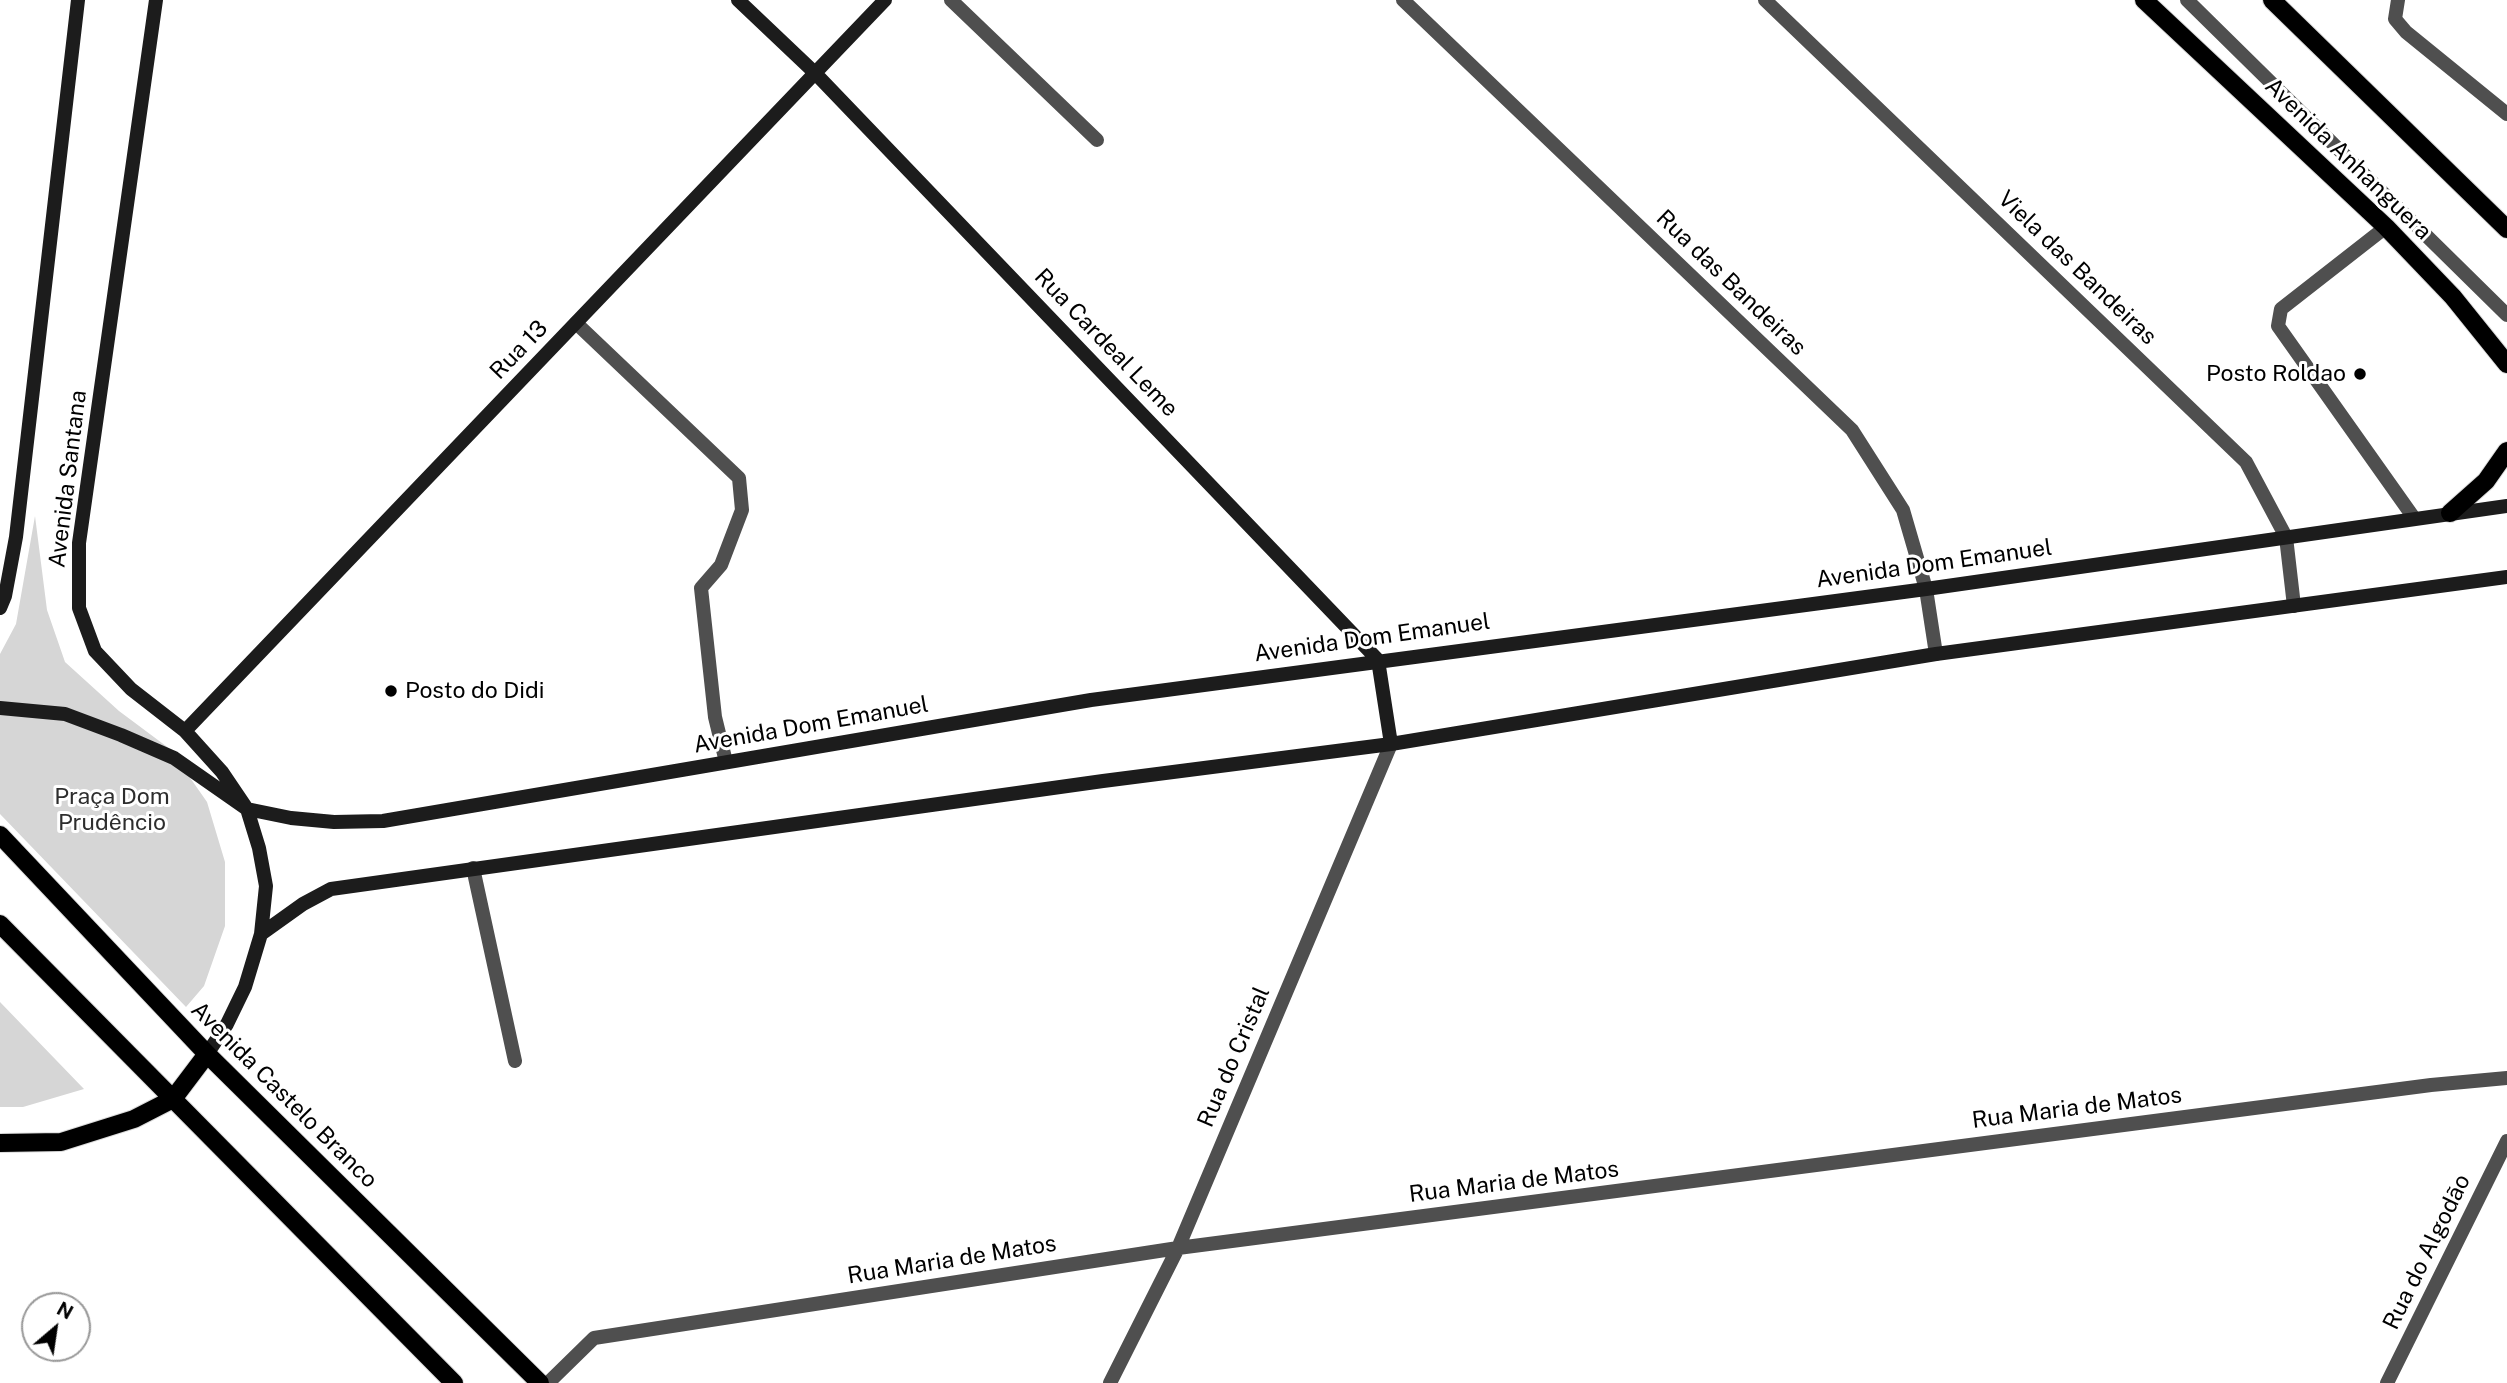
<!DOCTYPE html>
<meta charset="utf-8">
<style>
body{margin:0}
#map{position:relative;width:2507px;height:1383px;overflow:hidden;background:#fff;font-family:"Public Sans",sans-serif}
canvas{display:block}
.north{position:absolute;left:21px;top:1292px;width:70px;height:70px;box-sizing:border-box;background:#fff;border:2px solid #999;border-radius:50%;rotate:29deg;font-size:19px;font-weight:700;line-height:28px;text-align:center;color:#000}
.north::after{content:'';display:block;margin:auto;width:24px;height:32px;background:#000;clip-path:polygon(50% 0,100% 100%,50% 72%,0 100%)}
</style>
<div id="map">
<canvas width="2507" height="1383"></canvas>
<div class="north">N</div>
</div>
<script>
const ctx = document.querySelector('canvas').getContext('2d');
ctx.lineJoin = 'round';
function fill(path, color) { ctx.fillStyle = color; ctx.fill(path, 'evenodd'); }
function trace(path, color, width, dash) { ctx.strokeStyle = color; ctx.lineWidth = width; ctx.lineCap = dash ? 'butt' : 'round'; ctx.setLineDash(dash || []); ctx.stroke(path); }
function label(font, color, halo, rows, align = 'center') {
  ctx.font = font + ' "Public Sans",sans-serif'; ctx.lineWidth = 6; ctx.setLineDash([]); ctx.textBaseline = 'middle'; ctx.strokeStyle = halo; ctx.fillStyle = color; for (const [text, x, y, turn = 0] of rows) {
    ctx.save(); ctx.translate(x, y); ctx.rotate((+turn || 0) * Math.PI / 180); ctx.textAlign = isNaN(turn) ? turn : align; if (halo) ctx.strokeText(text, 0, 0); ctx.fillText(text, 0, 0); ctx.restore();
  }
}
fill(new Path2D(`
 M35,516L47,610L65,662L119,711L170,749L207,802L225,862V926L204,986L186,1007L0,814V654L16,624Z
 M0,1002L84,1089L23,1107H0Z`), '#d6d6d6');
const primary = new Path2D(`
 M2144,0L2386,227L2453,297L2507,364
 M2272,0L2507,229
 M2450,513L2486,481L2507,451
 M0,835L207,1054L540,1383
 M0,924L454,1383
 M0,1143L61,1142L134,1119L173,1099L207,1054`);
trace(primary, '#dbdbdb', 20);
trace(new Path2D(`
 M951,0L1097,140
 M2187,0L2507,315
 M2398,0L2395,19L2406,32L2507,114
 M2386,227L2281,309L2278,326L2414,518
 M576,323L739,478L742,510L721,565L701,588L715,717L726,762
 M473,868L515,1061`), '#4f4f4f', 14);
trace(new Path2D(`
 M1403,0L1852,430L1903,510L1926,589L1936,654
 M1765,0L2246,462L2286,537L2294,606
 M548,1383L594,1338L1178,1248L2431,1085L2507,1078
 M1110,1383L1178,1248L1391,744
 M2387,1383L2507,1141`), '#4f4f4f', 14);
trace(new Path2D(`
 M156,0L79,543V608L95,651L131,689L185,731L222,772L247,809L259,848L266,886L261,934L245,987L227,1024L207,1054
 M738,0L815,73L1378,660L1391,744
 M0,608L5,596L16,537L78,0
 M0,708L65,714L121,735L174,758L247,809L291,818L334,822L383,821L1091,700L1926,589L2507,506
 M185,731L885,0
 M261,934L303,904L331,889L1103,781L1391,744L1936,654L2507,577`), '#1c1c1c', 14);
trace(primary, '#000', 18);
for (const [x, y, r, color] of [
 [2360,374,7,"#000"],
 [391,691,7,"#000"]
]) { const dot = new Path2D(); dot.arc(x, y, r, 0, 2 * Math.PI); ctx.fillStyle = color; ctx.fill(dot); trace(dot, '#fff', 2.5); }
label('23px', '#000', '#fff', [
 ["Avenida Anhanguera",2348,159,44],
 ["Viela das Bandeiras",2077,268,44],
 ["Rua das Bandeiras",1731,283,44],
 ["Rua Cardeal Leme",1106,343,46],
 ["Rua 13",519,350,-46],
 ["Avenida Santana",68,479,-83],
 ["Avenida Dom Emanuel",1934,564,-8],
 ["Avenida Dom Emanuel",1372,638,-8],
 ["Avenida Dom Emanuel",811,725,-10],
 ["Rua do Cristal",1234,1057,-67],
 ["Avenida Castelo Branco",284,1095,45],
 ["Rua Maria de Matos",2077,1108,-7],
 ["Rua Maria de Matos",1514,1182,-7],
 ["Rua do Algodão",2427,1252,-64],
 ["Rua Maria de Matos",952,1260,-9]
]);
label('23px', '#000', '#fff', [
 ["Posto Roldao",2346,374],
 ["Posto do Didi",405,691,"left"]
], 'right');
label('23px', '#2d2d2d', '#fff', [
 ["Praça Dom",112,797],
 ["Prudêncio",112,823]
]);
</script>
